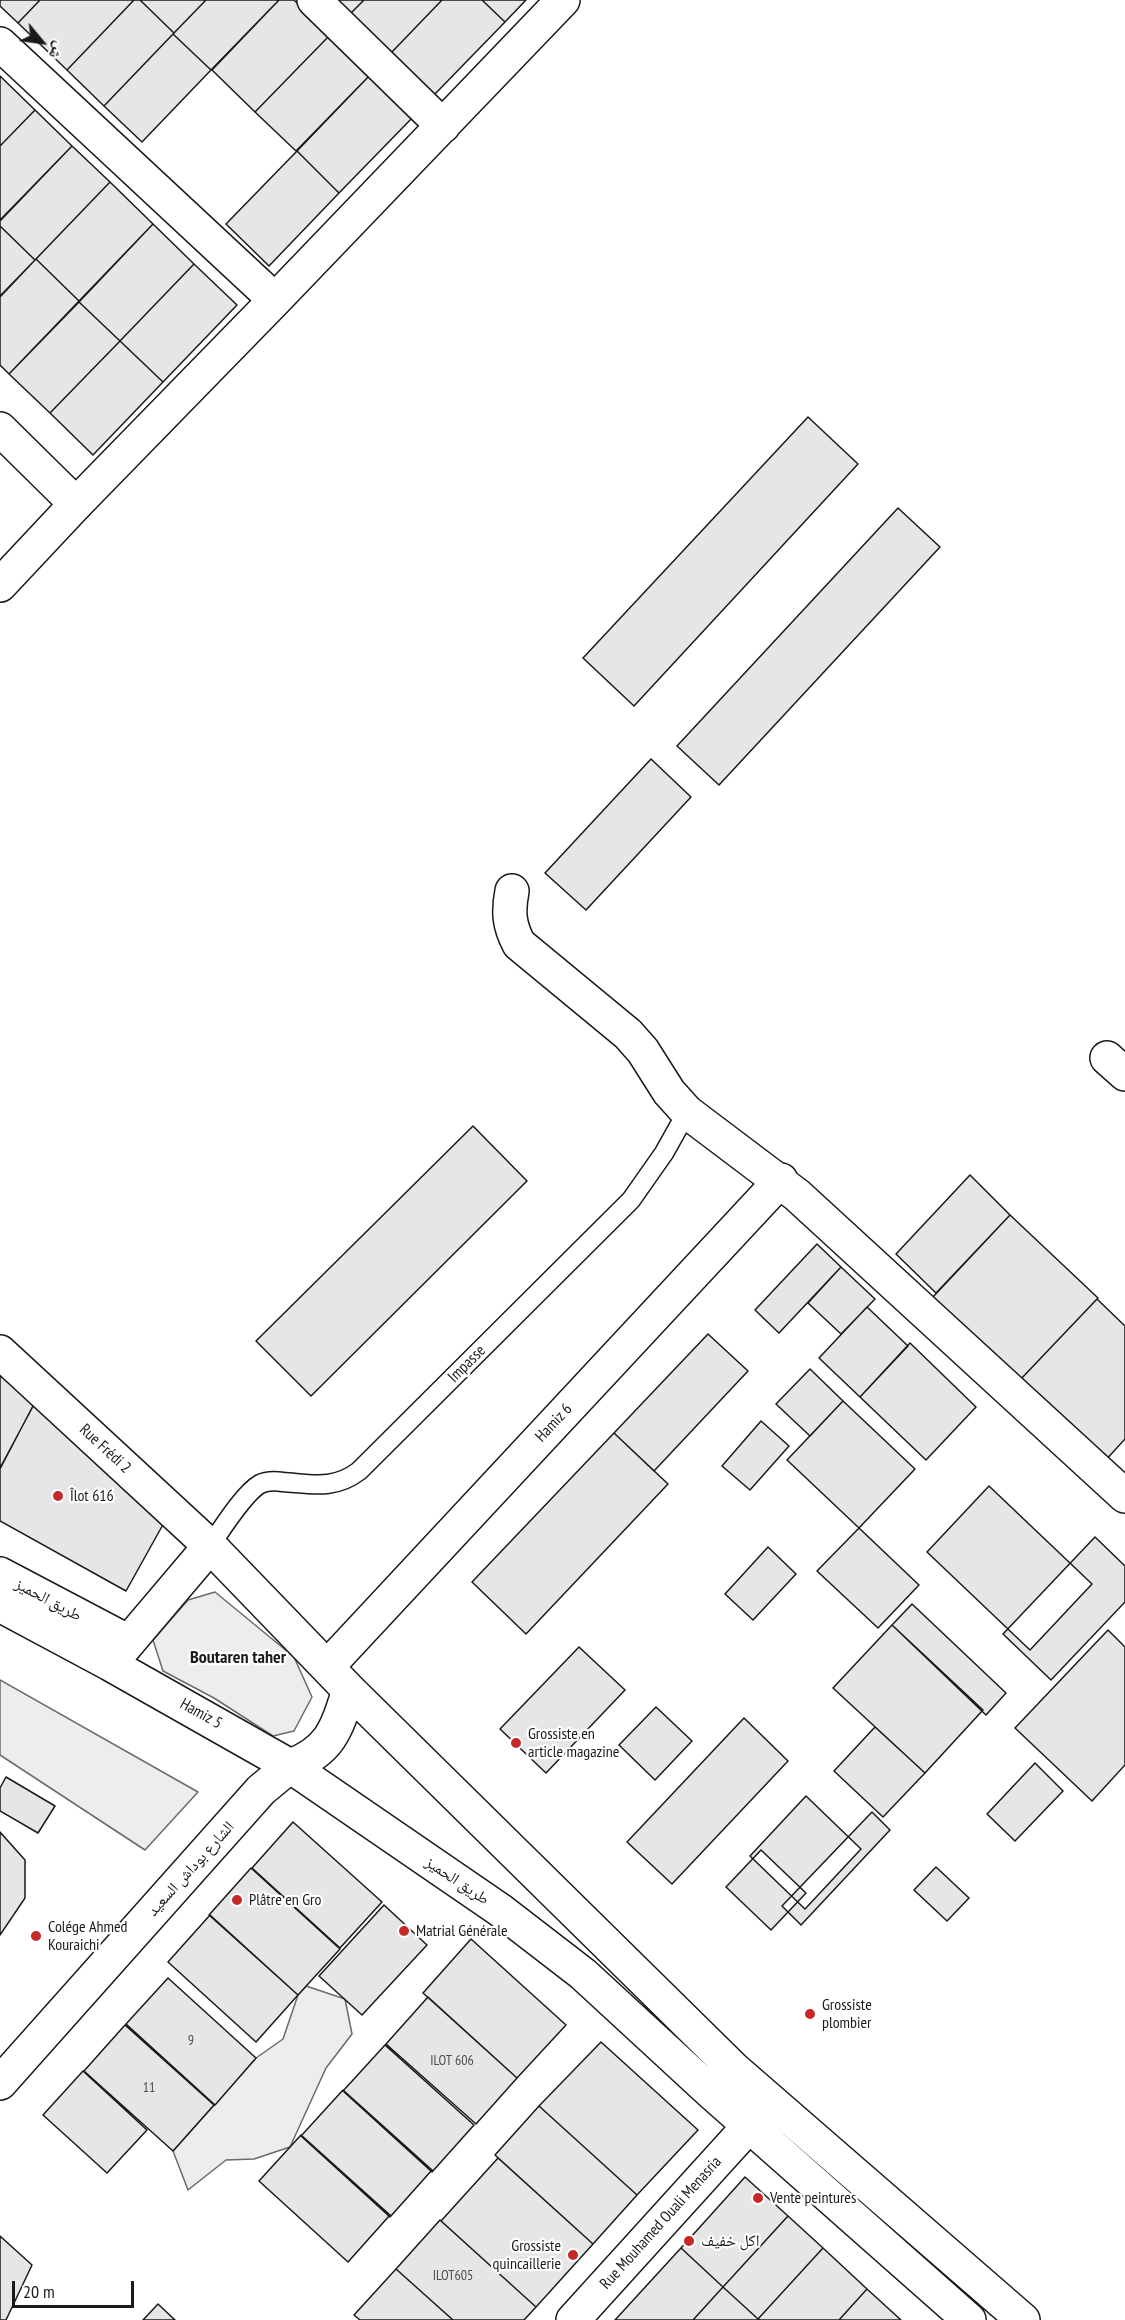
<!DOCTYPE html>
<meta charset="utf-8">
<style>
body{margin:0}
#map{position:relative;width:1125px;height:2320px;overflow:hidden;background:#fff;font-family:"PT Sans Narrow","Noto Naskh Arabic",sans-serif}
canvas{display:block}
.north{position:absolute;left:12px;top:12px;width:60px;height:60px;-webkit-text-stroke:4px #fff;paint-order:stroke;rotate:119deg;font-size:16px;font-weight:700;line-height:24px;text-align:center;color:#1a1a1a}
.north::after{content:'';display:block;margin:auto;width:21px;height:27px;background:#1a1a1a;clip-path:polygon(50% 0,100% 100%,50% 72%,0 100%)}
.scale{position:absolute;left:12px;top:2281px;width:122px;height:27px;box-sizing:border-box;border:3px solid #1a1a1a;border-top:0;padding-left:8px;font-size:18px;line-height:21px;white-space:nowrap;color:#1a1a1a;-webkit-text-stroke:4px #fff;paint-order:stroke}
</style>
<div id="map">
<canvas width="1125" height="2320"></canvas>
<div class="north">ش</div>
<div class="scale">20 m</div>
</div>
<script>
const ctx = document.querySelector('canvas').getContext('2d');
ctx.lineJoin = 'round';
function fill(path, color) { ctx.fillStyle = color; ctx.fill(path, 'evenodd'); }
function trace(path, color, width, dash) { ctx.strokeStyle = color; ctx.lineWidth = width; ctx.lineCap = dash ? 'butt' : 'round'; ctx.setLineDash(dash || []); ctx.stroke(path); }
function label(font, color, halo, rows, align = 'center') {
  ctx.font = font + ' "PT Sans Narrow","Noto Naskh Arabic",sans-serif'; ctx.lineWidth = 4.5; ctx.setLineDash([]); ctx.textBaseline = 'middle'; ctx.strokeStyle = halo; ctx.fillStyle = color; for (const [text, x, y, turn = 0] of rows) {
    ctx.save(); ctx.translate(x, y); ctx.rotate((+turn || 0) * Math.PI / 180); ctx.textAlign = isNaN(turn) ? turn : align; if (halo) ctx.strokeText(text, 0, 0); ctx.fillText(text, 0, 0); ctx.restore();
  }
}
const built = new Path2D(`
 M215,1592L294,1657L312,1697L294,1731L273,1736L214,1698L163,1671L153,1640L188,1600Z
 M0,1680L198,1792L145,1850L0,1755Z
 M306,1986L345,1999L352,2034L326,2068L290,2147L254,2159L226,2160L188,2190L173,2151L256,2058L283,2039L298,1995Z`);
fill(built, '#ededed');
trace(built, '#6a6a6a', 1.5);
const building = new Path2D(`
 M0,0H40L18,23L0,6Z
 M40,0H134L67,70L18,23Z
 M134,0H140L174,33L104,106L67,70Z
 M140,0H206L174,33Z
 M206,0H279L211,70L173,34Z
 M279,0H294L330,35L255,112L212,70Z
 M336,0H364L350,14Z
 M364,0H442L391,53L350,14Z
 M442,0H482L505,22L434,95L391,53Z
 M482,0H526L505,22Z
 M173,34L211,70L142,142L104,106Z
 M330,35L371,74L296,151L255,112Z
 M371,74L414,116L339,193L297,151Z
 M0,76L35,110L0,146Z
 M35,110L72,146L0,221V146Z
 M72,146L110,182L35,260L0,226V220Z
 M297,151L339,193L269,266L226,224Z
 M110,182L153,224L79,301L36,259Z
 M153,224L194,264L120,341L79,302Z
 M0,226L35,260L0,297Z
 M36,259L79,301L9,374L0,365V296Z
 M194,264L237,305L163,382L120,341Z
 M79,302L120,341L50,413L9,374Z
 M120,341L163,382L93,455L50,413Z
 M808,417L858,464L634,706L583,658Z
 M898,508L940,547L719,785L677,746Z
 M651,759L691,797L586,910L545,873Z
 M473,1126L527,1181L311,1396L256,1341Z
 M970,1175L1010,1215L936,1293L896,1254Z
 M1010,1215L1098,1298L1019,1381L932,1298Z
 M817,1244L841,1267L779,1333L755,1310Z
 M841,1267L875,1299L841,1334L808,1303Z
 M1097,1299L1125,1326V1439L1104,1462L1019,1381Z
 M867,1307L908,1346L860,1397L819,1358Z
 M708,1334L748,1371L654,1471L614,1433Z
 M910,1343L976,1407L926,1460L860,1397Z
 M810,1369L843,1401L810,1436L776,1404Z
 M0,1376L38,1397L0,1468Z
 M843,1401L915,1469L859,1528L787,1460Z
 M35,1402L165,1521L126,1591L0,1521V1469Z
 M761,1421L789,1446L750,1490L722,1466Z
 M614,1433L668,1484L526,1634L472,1582Z
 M989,1486L1092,1584L1030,1650L927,1552Z
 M859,1528L919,1585L878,1628L817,1571Z
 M1095,1537L1125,1566V1602L1051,1680L1003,1634Z
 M768,1547L796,1574L753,1620L725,1594Z
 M912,1604L1006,1693L986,1715L892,1625Z
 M892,1625L983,1710L925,1773L833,1688Z
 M1108,1630L1125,1647V1765L1092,1801L1015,1728Z
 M579,1647L625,1690L546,1773L500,1729Z
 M656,1707L692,1741L655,1780L619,1745Z
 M744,1718L788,1761L672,1884L627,1842Z
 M875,1727L925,1773L883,1817L834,1771Z
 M1035,1763L1063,1791L1015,1841L987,1814Z
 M6,1777L55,1806L38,1833L0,1811V1788Z
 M806,1796L861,1849L805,1909L750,1856Z
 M872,1812L890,1830L801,1925L782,1906Z
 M293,1822L382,1902L340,1948L252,1868Z
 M0,1832L25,1860V1898L0,1935Z
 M761,1850L806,1893L771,1930L726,1887Z
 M936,1867L969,1898L947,1921L914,1890Z
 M251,1868L340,1949L298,1995L209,1915Z
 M384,1905L427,1945L362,2015L319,1976Z
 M210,1915L298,1995L256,2042L168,1962Z
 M471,1939L566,2025L517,2078L423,1993Z
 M168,1978L256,2058L215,2105L126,2024Z
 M428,1997L517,2078L476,2124L386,2044Z
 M125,2025L214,2105L173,2151L84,2071Z
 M601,2042L698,2130L637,2195L539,2106Z
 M385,2045L474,2125L432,2172L343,2091Z
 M83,2071L147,2130L107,2173L43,2115Z
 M343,2090L432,2170L390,2217L301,2136Z
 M539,2106L637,2195L593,2244L495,2155Z
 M301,2135L390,2215L348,2262L259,2181Z
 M498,2158L593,2244L536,2307L441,2221Z
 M745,2177L788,2216L723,2287L681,2248Z
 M788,2216L823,2248L758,2319L723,2287Z
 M440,2220L536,2307L524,2320H453L396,2269Z
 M0,2236L32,2265L6,2320H0Z
 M681,2248L723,2287L693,2320H615Z
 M823,2248L867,2289L839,2320H760L758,2319Z
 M396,2269L453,2320H360L354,2315Z
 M723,2287L758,2319L757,2320H693Z
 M867,2289L901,2320H839Z
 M158,2304L175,2320H143Z`);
fill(building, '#e6e6e6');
trace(building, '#1a1a1a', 1.5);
const lane = new Path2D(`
 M210,1546C221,1530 244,1493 260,1484C266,1481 276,1481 283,1482C312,1484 334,1490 359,1471L631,1200L664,1153L687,1112`);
const street = new Path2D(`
 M314,0L443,126
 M0,44L275,300
 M76,504L275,300L563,0
 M512,891C508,912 509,925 519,944L628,1034L643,1051L669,1092L687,1112L797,1195L1125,1496
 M1107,1058L1125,1074
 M328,1666L781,1180
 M0,2083L261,1790L290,1766`);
const secondary = new Path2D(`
 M0,429L76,504L0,585
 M0,1352L210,1546L349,1690L734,2069L1023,2320
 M0,1574L129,1642
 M0,1605L110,1664L290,1766L500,1910L583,1974L711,2092L969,2320
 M110,1664L210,1546
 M290,1766C331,1751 337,1728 349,1690
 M573,2320L749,2126`);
trace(lane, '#1a1a1a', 21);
trace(street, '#1a1a1a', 36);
trace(secondary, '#1a1a1a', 36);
trace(lane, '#fff', 18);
trace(street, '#fff', 33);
trace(secondary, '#fff', 33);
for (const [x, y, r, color] of [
 [58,1496,6,"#c62828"],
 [516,1743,6,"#c62828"],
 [237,1900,6,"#c62828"],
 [404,1931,6,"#c62828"],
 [36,1936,6,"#c62828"],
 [810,2014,6,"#c62828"],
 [758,2198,6,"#c62828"],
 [689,2241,6,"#c62828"],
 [573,2255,6,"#c62828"]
]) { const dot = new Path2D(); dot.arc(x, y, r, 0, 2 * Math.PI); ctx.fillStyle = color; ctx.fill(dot); trace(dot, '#fff', 2); }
label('14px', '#4d4d4d', null, [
 ["9",191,2041],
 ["ILOT 606",452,2061],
 ["11",149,2088],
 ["ILOT605",453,2276]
]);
label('16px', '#1a1a1a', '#fff', [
 ["Impasse",467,1364,-45],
 ["Hamiz 6",554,1423,-47],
 ["Rue Frédi 2",105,1449,43],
 ["طريق الحميز",48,1600,28],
 ["Hamiz 5",201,1714,29],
 ["الشارع بوداش السعيد",191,1869,-48],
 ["طريق الحميز",457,1881,34],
 ["Rue Mouhamed Ouali Menasria",661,2223,-48]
]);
label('16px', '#1a1a1a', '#fff', [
 ["Îlot 616",70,1496],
 ["Grossiste en",528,1734],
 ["article magazine",528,1752],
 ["Plâtre en Gro",249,1900],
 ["Colége Ahmed",48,1927],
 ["Kouraichi",48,1945],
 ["Matrial Générale",416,1931],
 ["Grossiste",822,2005],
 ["plombier",822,2023],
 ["Vente peintures",770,2198],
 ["اكل خفيف",701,2241],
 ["Grossiste",561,2246,"right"],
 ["quincaillerie",561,2264,"right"]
], 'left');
label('bold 18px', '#1a1a1a', '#fff', [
 ["Boutaren taher",238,1658]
]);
</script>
